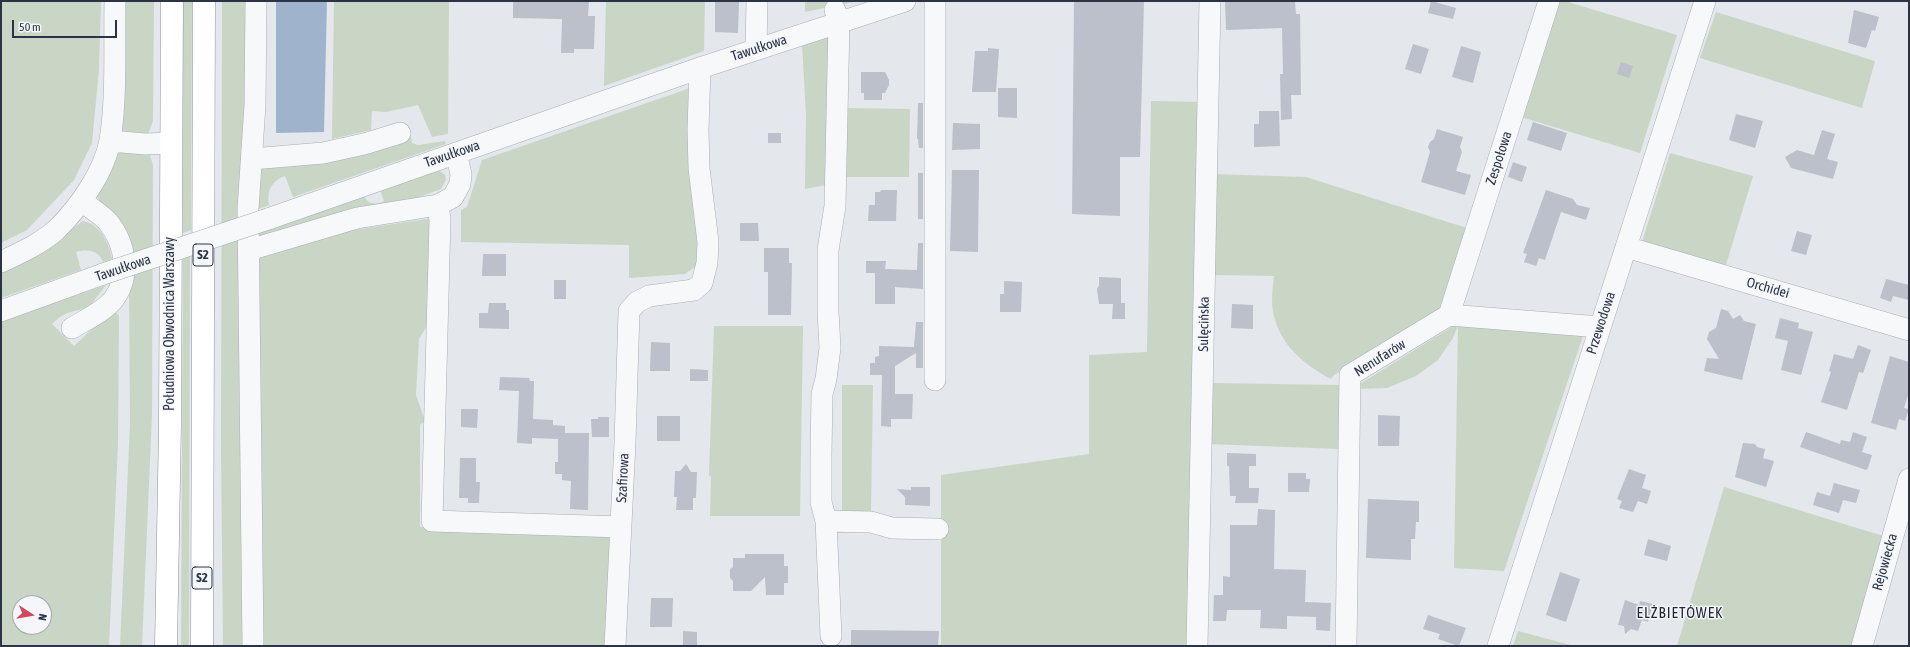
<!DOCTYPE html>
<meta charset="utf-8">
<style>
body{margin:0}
#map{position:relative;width:1910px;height:647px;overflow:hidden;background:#e4e7ec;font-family:"Asap Condensed",sans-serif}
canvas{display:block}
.frame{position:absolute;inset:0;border:2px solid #2b3445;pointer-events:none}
.north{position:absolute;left:12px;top:595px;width:40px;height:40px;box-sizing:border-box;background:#f4f6f9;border:1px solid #a4a8b1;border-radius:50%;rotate:102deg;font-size:11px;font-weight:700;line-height:16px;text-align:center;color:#2b3445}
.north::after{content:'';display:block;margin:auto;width:14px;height:18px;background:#d1495b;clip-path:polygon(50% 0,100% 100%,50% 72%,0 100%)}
.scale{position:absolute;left:12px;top:20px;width:105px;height:18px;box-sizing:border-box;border:2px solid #2b3445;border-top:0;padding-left:5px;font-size:12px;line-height:14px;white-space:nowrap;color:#2b3445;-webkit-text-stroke:3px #f4f6f9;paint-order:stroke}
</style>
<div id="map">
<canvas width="1910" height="647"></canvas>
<div class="frame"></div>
<div class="north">N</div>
<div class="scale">50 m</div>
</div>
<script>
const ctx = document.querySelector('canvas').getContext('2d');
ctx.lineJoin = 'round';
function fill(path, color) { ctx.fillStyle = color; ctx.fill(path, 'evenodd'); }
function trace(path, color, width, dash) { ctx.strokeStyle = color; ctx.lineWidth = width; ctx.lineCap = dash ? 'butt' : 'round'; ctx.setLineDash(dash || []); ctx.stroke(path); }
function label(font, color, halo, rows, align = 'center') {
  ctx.font = font + ' "Asap Condensed",sans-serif'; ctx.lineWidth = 3; ctx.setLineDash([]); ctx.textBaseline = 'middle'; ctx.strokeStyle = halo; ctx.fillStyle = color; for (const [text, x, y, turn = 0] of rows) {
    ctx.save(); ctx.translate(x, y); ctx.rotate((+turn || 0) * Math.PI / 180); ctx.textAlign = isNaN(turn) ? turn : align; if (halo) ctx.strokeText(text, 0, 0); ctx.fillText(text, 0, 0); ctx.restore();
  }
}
fill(new Path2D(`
 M1,1H101L99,69L92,143L74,180L27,230L1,243Z
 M120,1H154L153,121L148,134L124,135L122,129Z
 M183,1H192L191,230L183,233Z
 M222,1H250L247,646H223L221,449Z
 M334,1H449L448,134L432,137L418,105L386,112L372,111L371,130L332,139Z
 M606,1H705L704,51L604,86Z
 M805,1H858L805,12Z
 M1556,1H1565L1677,35L1640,153L1521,117Z
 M1716,12L1875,61L1862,108L1700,58Z
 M831,36L826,185L805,189L806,114L802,45Z
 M693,87L702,252L695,267L685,274L629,278V245L461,242V210L467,207L482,160Z
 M1151,101L1203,102L1191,646H941V475L1089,454V355L1147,352Z
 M847,108L910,109L909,177H845Z
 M411,137L412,143L418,145L445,141L446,144L293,197L285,176C271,181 267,191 269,205L253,211L260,167L320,160Z
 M117,151L149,152L153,165L152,414L142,646H120L130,423L129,285L104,209L97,196Z
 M1670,153L1753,176L1725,268L1641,245Z
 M439,170L445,175L446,180L441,189L403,203L260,237L257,233L364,195C367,205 377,205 384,201L380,189Z
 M1212,174L1306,177L1470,229L1444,309H1439L1334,375L1331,379C1300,363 1273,338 1272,301C1272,293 1273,284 1274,276L1212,275Z
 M433,218L431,319L419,339L416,395L425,421L420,425V527L602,532L607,535L615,546L606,646H260L257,263L261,256L333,233Z
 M83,221C101,225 109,242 112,259L103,262C99,250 86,249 76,252L81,270L1,298V269L70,230Z
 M190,256L189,646H181L183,259Z
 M106,285L92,303L94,306C76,312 67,309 52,324L74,346L113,309L119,316L118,443L109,646H1V321ZM20,603H44V627H20Z
 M1458,323L1583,336L1504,571L1454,568L1458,325L1453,338L1438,360L1416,376L1387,388L1358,389V385Z
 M714,326H803L800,516H710L711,477L709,475Z
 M1210,383L1339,385V449L1208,444Z
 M842,385H873L871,511L842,512Z
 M1724,487L1883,536L1853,646H1677Z
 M1518,631L1574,646H1513Z`), '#c9d6c5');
fill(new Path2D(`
 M276,1H327L324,132L276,133Z`), '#9fb4cc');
fill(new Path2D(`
 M513,1H589L588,16H595L594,49H574V53H561L562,19L513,18Z
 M715,1H739L738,33L715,32Z
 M1074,1H1144L1140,157H1120V216L1072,214Z
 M1225,1H1295L1296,14H1300L1301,95H1291L1292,119L1281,120L1280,74H1283L1282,28L1226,30Z
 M1431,1L1456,8L1453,19L1428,13Z
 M1854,10L1879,17L1875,31L1872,30L1866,48L1848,43Z
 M1413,44L1429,49L1421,74L1405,69Z
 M1461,46L1481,52L1473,83L1452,77Z
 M988,48L999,49L996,92H972L975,51H988Z
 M1621,62L1633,66L1629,78L1617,74Z
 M861,72H885L889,80V85L885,93H882V100H864V93H861Z
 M998,88H1017V118L998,117Z
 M918,103H923V148H919L918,139H917Z
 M1259,111H1279L1280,146L1254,147V124H1259Z
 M1736,114L1763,121L1755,148L1729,140Z
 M1533,122L1567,133L1561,151L1527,140Z
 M953,123L980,124V149L952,150Z
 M1437,129L1463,137L1460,147L1462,152L1456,171L1471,175L1465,195L1421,182L1430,152L1428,147L1430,142L1434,139Z
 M1822,130L1835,134L1827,159L1838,162L1833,179L1791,168L1785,157L1797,150L1814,155Z
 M768,133H781V143H768Z
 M1513,162L1527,167L1522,182L1508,177Z
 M952,170H979L978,252L950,251Z
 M918,173H923V219H918Z
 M881,190H897L896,221H868L869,205H875V192H880Z
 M1546,190L1573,199L1577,205L1590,208L1586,220L1561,212L1545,260L1539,258L1536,266L1524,262L1527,254L1523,253Z
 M740,223H758L759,241H740Z
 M1797,231L1812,235L1806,255L1791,251Z
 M918,243H923V289L895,287V304H875V273H866V261H886L885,269L917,270Z
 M764,248H789V263H792L791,315H768V272H764Z
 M483,254H506V276H482Z
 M1099,277L1121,278V303H1125V319H1112L1113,304H1099L1097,289L1099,286Z
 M1886,279L1909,285V300L1893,296L1891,302L1880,298Z
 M554,280H566V299H554Z
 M1004,281L1022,282L1021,312H1000V294H1004Z
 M489,303H506V310H509V329L479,328V313H488Z
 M1232,304L1253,305V329L1231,328Z
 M1721,309L1728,311L1733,319L1740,315L1744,321L1756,324L1742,380L1704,371L1707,358L1719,359L1707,339L1709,332L1716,328Z
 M1780,318L1799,323L1798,328L1813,332L1801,375L1781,370L1788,341L1775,338Z
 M916,322H923V368H916V353L895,366V394H913L912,419H891V427L881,426L882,375H870V363H875V357L879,356V346L914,347Z
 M651,342L670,343V371H650Z
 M1858,345L1871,350L1863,373L1859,372L1847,410L1821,402L1831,372L1829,371L1834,354L1853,359Z
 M1890,356L1909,362V392L1904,408L1909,409L1905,421L1899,419L1896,430L1871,423Z
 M690,369L708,370V381H690Z
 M500,377L529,378L530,381H534L533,419L553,420V425L565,426V433H589L588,510L570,509L571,481L562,480V474H555V462H558V439L532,438V444L517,443L519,391L499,390Z
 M461,409H478L477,428L461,427Z
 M1378,415L1400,416L1399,446H1378Z
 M657,416H680V441H657Z
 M598,417H609V437H592L591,419H598Z
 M1806,432L1840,444L1841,440L1850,442L1853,432L1867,437L1862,452L1872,455L1868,468L1866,470L1800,447Z
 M1743,443L1755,444L1757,447L1765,449L1763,458L1774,461L1766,487L1735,477Z
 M1227,453L1256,454V466H1249V488H1259L1258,503H1235L1236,496H1230L1229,466H1227Z
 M460,458H476V482H480L479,503H468V498H459Z
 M686,464L691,472H697L696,498H693V510H676L677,497H674L675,471H680Z
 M1629,469L1646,475L1642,488L1651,491L1647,504L1638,501L1633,512L1619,508L1622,501L1617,499Z
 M1288,473H1306V479H1310L1309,492H1288Z
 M1834,483L1860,490L1856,503L1843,500L1839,513L1813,505L1817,492L1830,496Z
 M911,487H930V506L905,505V497L897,489L911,490Z
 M1368,499L1419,501V522H1416L1415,539H1411V560L1366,558Z
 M1258,509L1275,510L1274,569L1306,570L1305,602L1331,603L1330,631L1316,630V617L1287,616V629L1260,628L1261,610H1227L1226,621H1213L1214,595H1223V576L1230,577V525H1257Z
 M1648,539L1671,546L1667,561L1644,555Z
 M745,554H784V566H788V583H784V595H766L765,577L751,591H733V581L730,578V569L733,567V558H745Z
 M1560,572L1580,579L1566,622L1546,615Z
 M651,598H673L672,627H650Z
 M1625,600L1639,605L1640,601L1653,604L1648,622L1642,620L1638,631L1631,629L1625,634L1624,626L1618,625Z
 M1428,615L1466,628L1459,646L1438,639L1440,634L1423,629Z
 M851,630L939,631L938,646H851Z
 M683,631L697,632V646H683Z`), '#bbc0ca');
const minor = new Path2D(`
 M756,49L757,1
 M110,141L145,144L171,143
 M252,159L323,153L364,144L400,133
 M438,205L440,220L432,521L621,527
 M268,219L700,68L905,1
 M1626,247L1909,330
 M249,250L357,218L438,205L453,197L460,184L461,174L456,153
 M1,262C20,253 40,244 56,230C78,209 105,171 110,140C117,98 114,45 115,1
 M1,311L103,274
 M1449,315L1549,1
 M72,328C85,320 103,312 113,300C131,277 126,244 108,222C101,214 90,208 82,201
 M935,380V1
 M826,521L871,522L892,528L938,529
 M831,636L826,521L821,502V454L822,394L826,379L830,348L828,311V250L835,206L839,22L835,10
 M253,646L248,209L255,105L256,1
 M615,646L625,443L629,311L637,302L649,296L694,290L702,283L707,263L708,242L699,168L698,130L700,68
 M1197,646L1210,1
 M1346,646L1350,375L1449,315L1600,327
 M1498,646L1705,1
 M1862,646L1909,479`);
const highway = new Path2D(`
 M166,646L170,424L172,1
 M202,646L204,1`);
trace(minor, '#a9aeb7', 22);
trace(highway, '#8b94a3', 23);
trace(minor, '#f7f8fa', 21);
trace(highway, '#fff', 22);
const minorBridge = new Path2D(`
 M103,274L268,219`);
trace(minorBridge, '#a9aeb7', 22, []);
trace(minorBridge, '#f7f8fa', 21);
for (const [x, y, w] of [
 [203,255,20],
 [202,578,20]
]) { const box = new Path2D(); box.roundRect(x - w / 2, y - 11, w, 22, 3); ctx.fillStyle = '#f4f6f9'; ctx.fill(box); trace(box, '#2b3445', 1); }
label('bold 13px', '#2b3445', null, [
 ["S2",203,255],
 ["S2",202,578]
]);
label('14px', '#2b3445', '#f4f6f9', [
 ["Tawułkowa",759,48,-18],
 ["Tawułkowa",452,154,-19],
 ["Zespołowa",1499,158,-72],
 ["Tawułkowa",123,268,-19],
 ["Orchidei",1768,288,16],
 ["Przewodowa",1601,323,-72],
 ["Południowa Obwodnica Warszawy",170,324,-90],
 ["Sulęcińska",1204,324,-89],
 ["Nenufarów",1380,358,-32],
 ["Szafirowa",623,478,-87],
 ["Rejowiecka",1885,562,-74]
]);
ctx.letterSpacing = '1px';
label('15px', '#1d2536', '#f4f6f9', [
 ["ELŻBIETÓWEK",1680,613]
]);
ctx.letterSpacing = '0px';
</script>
